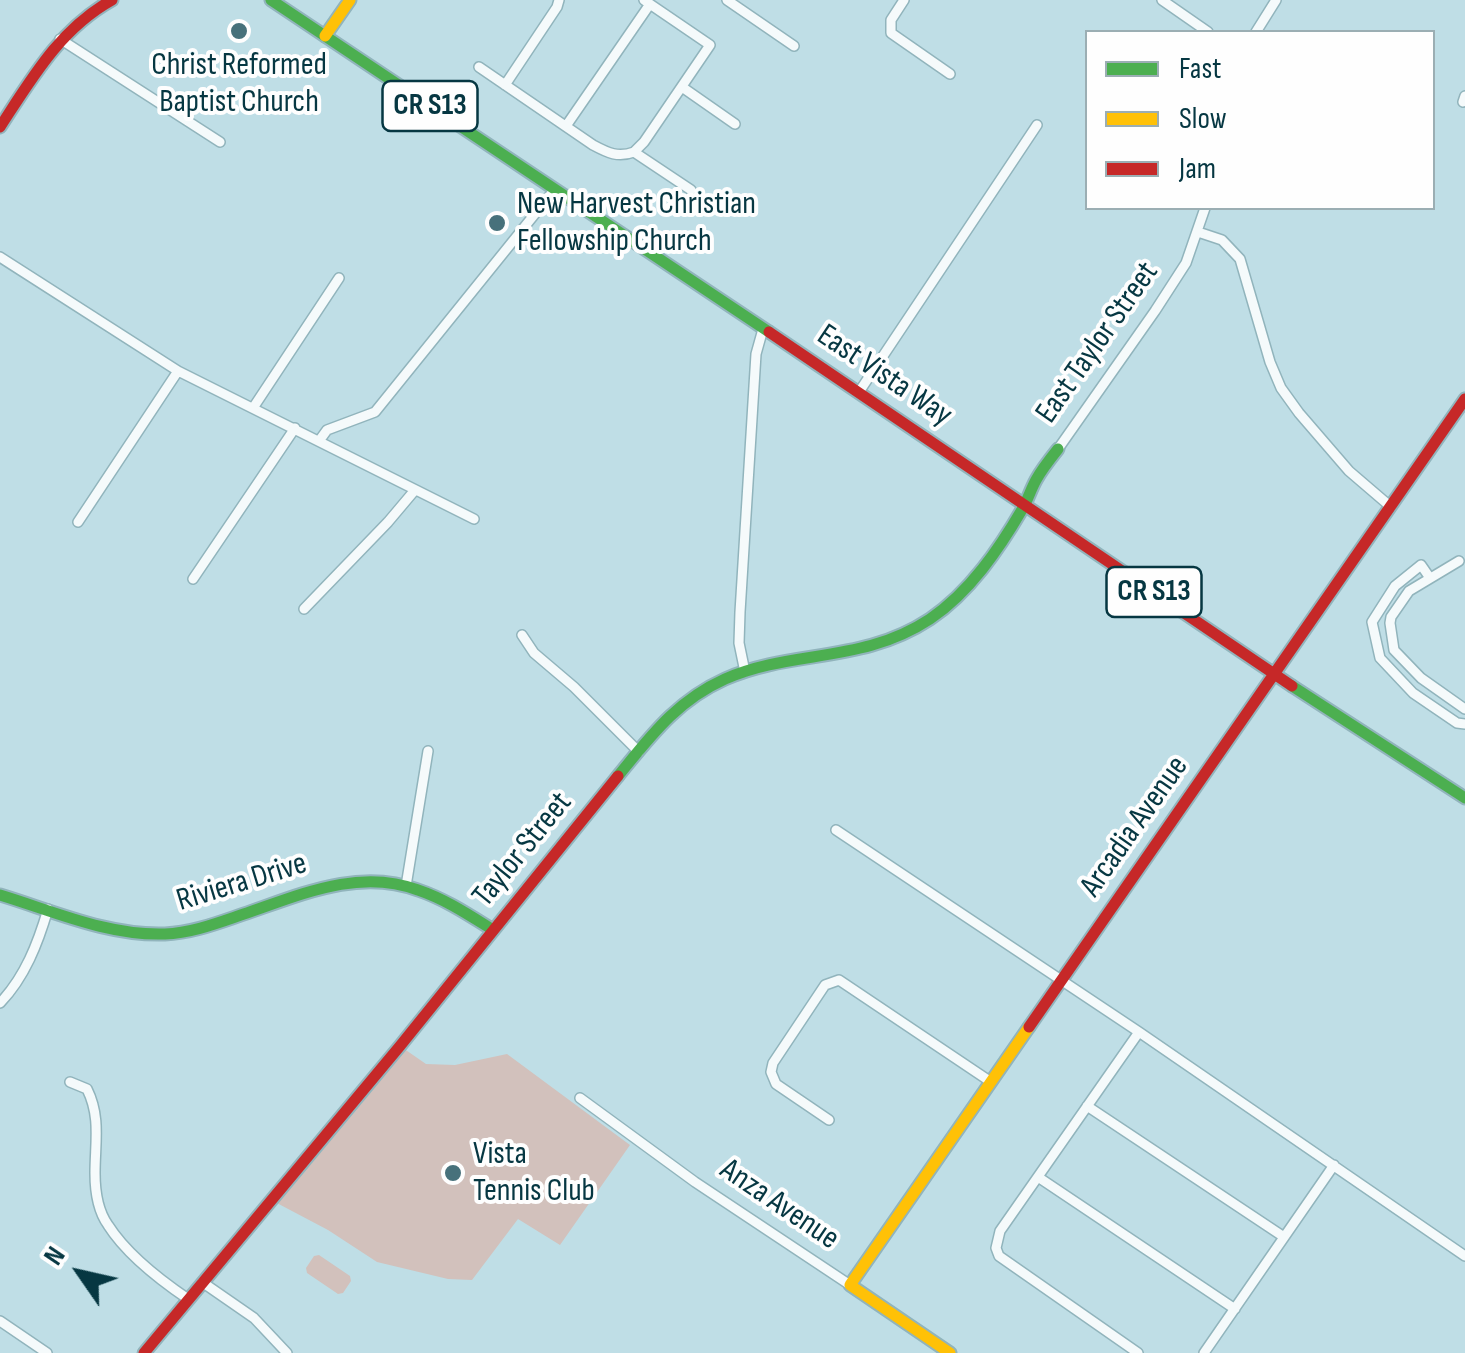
<!DOCTYPE html>
<style>
body{margin:0}
#map{position:relative;width:1465px;height:1353px;overflow:hidden;background:#bfdee6;font-family:"Sofia Sans Condensed",sans-serif}
canvas{display:block}
.legend{position:absolute;left:1085px;top:30px;width:350px;height:180px;box-sizing:border-box;background:#fefefe;border:2px solid #9baeb3;margin:0;padding:12px 18px;list-style:none;font-size:30px;color:#063742}
.legend li{display:flex;align-items:center;gap:20px;height:50px}
.legend b{width:50px;border:2px solid #9baeb3}
.north{position:absolute;left:30px;top:1223px;width:100px;height:100px;-webkit-text-stroke:8px #fefefe;paint-order:stroke;rotate:304deg;font-size:28px;font-weight:700;line-height:40px;text-align:center;color:#063742}
.north::after{content:'';display:block;margin:auto;width:35px;height:45px;background:#063742;clip-path:polygon(50% 0,100% 100%,50% 72%,0 100%)}
</style>
<div id="map">
<canvas width="1465" height="1353"></canvas>
<ul class="legend">
<li><b style="height:12px;background:#4caf50"></b>Fast</li>
<li><b style="height:12px;background:#ffc107"></b>Slow</li>
<li><b style="height:12px;background:#c62828"></b>Jam</li>
</ul>
<div class="north">N</div>
</div>
<script>
const ctx = document.querySelector('canvas').getContext('2d');
ctx.lineJoin = 'round';
function fill(path, color) { ctx.fillStyle = color; ctx.fill(path, 'evenodd'); }
function trace(path, color, width, dash) { ctx.strokeStyle = color; ctx.lineWidth = width; ctx.lineCap = dash ? 'butt' : 'round'; ctx.setLineDash(dash || []); ctx.stroke(path); }
function label(font, color, halo, rows, align = 'center') {
  ctx.font = font + ' "Sofia Sans Condensed",sans-serif'; ctx.lineWidth = 8; ctx.setLineDash([]); ctx.textBaseline = 'middle'; ctx.strokeStyle = halo; ctx.fillStyle = color; for (const [text, x, y, turn = 0] of rows) {
    ctx.save(); ctx.translate(x, y); ctx.rotate((+turn || 0) * Math.PI / 180); ctx.textAlign = isNaN(turn) ? turn : align; if (halo) ctx.strokeText(text, 0, 0); ctx.fillText(text, 0, 0); ctx.restore();
  }
}
fill(new Path2D(`
 M400,1046L426,1064L455,1065L507,1054L630,1145L560,1245L518,1219L472,1280L448,1279L377,1262L328,1230L273,1201Z
 M319,1255L350,1276L351,1281L343,1293L338,1294L307,1273L306,1268L314,1256Z`), '#d2c1bc');
const street = new Path2D(`
 M727,0L794,46
 M904,0L891,20V33L950,74
 M1162,0L1208,32
 M1256,32L1276,0
 M60,39L220,142
 M479,67L593,145C608,153 618,158 634,152
 M505,85L557,7L559,0
 M682,87L735,124
 M1463,102L1465,96
 M566,126L650,4
 M634,152L644,142L710,45L644,0
 M634,152L691,190
 M1198,232L1222,240L1240,259L1270,362L1281,388L1299,413L1349,471L1391,507
 M0,257L178,371L474,519
 M859,392L1037,125
 M253,408L339,278
 M319,441L327,430L375,412L555,189
 M1058,449L1155,311L1186,263L1205,208
 M78,522L178,371
 M1459,561L1409,591L1391,617L1390,623L1394,650L1421,678L1465,709
 M1430,578L1421,565L1395,586L1372,622L1380,658L1413,693L1457,723L1465,724
 M193,579L295,428
 M304,609L388,522L415,490
 M522,635L534,653L574,687L639,752
 M745,672L739,643L740,612L756,354L763,329
 M836,830L1139,1032L1465,1256
 M406,886L428,751
 M0,1003C25,977 38,943 48,909
 M70,1082L87,1089C101,1117 95,1143 95,1173C95,1190 98,1211 108,1225C127,1255 160,1280 188,1299
 M580,1098L695,1182L850,1285
 M1087,1106L1284,1237
 M829,1120L776,1084L771,1072L773,1063L825,985L839,980L991,1082
 M1038,1177L1235,1309
 M202,1282L254,1318L287,1353
 M0,1321L47,1353
 M1138,1353L999,1256L996,1248L1000,1231L1139,1032
 M1204,1353L1334,1165`);
const fast = new Path2D(`
 M271,0L769,332
 M1292,686L1465,798
 M618,776C650,737 676,701 725,679C793,649 862,664 930,619C970,592 999,549 1023,508C1028,499 1031,489 1036,480C1042,469 1050,459 1058,449
 M0,895C53,911 108,936 165,934C193,933 220,922 247,913C302,894 360,868 418,890C445,899 469,915 493,930`);
const slow = new Path2D(`
 M325,36L350,0
 M950,1353L850,1285L1029,1027`);
const jam = new Path2D(`
 M0,127C32,78 60,29 112,0
 M769,332L1292,686
 M1029,1027L1465,399
 M144,1353L400,1046L618,776`);
trace(street, '#91b4bc', 12);
trace(fast, '#91b4bc', 15);
trace(slow, '#91b4bc', 15);
trace(jam, '#91b4bc', 15);
trace(street, '#f5fafb', 9);
trace(fast, '#4caf50', 11);
trace(slow, '#ffc107', 11);
trace(jam, '#c62828', 11);
for (const [x, y, r, color] of [
 [239,31,10,"#47717b"],
 [497,223,10,"#47717b"],
 [453,1173,10,"#47717b"]
]) { const dot = new Path2D(); dot.arc(x, y, r, 0, 2 * Math.PI); ctx.fillStyle = color; ctx.fill(dot); trace(dot, '#fefefe', 4); }
for (const [x, y, w] of [
 [430,106,95],
 [1154,592,95]
]) { const box = new Path2D(); box.roundRect(x - w / 2, y - 25, w, 50, 8); ctx.fillStyle = '#fefefe'; ctx.fill(box); trace(box, '#063742', 2.5); }
label('bold 30px', '#063742', null, [
 ["CR S13",430,106],
 ["CR S13",1154,592]
]);
label('32px', '#063742', '#fefefe', [
 ["Christ Reformed",239,66,"center"],
 ["Baptist Church",239,103,"center"],
 ["New Harvest Christian",517,205],
 ["Fellowship Church",517,242],
 ["Vista",473,1155],
 ["Tennis Club",473,1192]
], 'left');
label('32px', '#063742', '#fefefe', [
 ["East Taylor Street",1098,343,-55],
 ["East Vista Way",884,376,34],
 ["Arcadia Avenue",1135,827,-55],
 ["Taylor Street",523,850,-51],
 ["Riviera Drive",242,883,-17],
 ["Anza Avenue",779,1205,34]
]);
</script>
